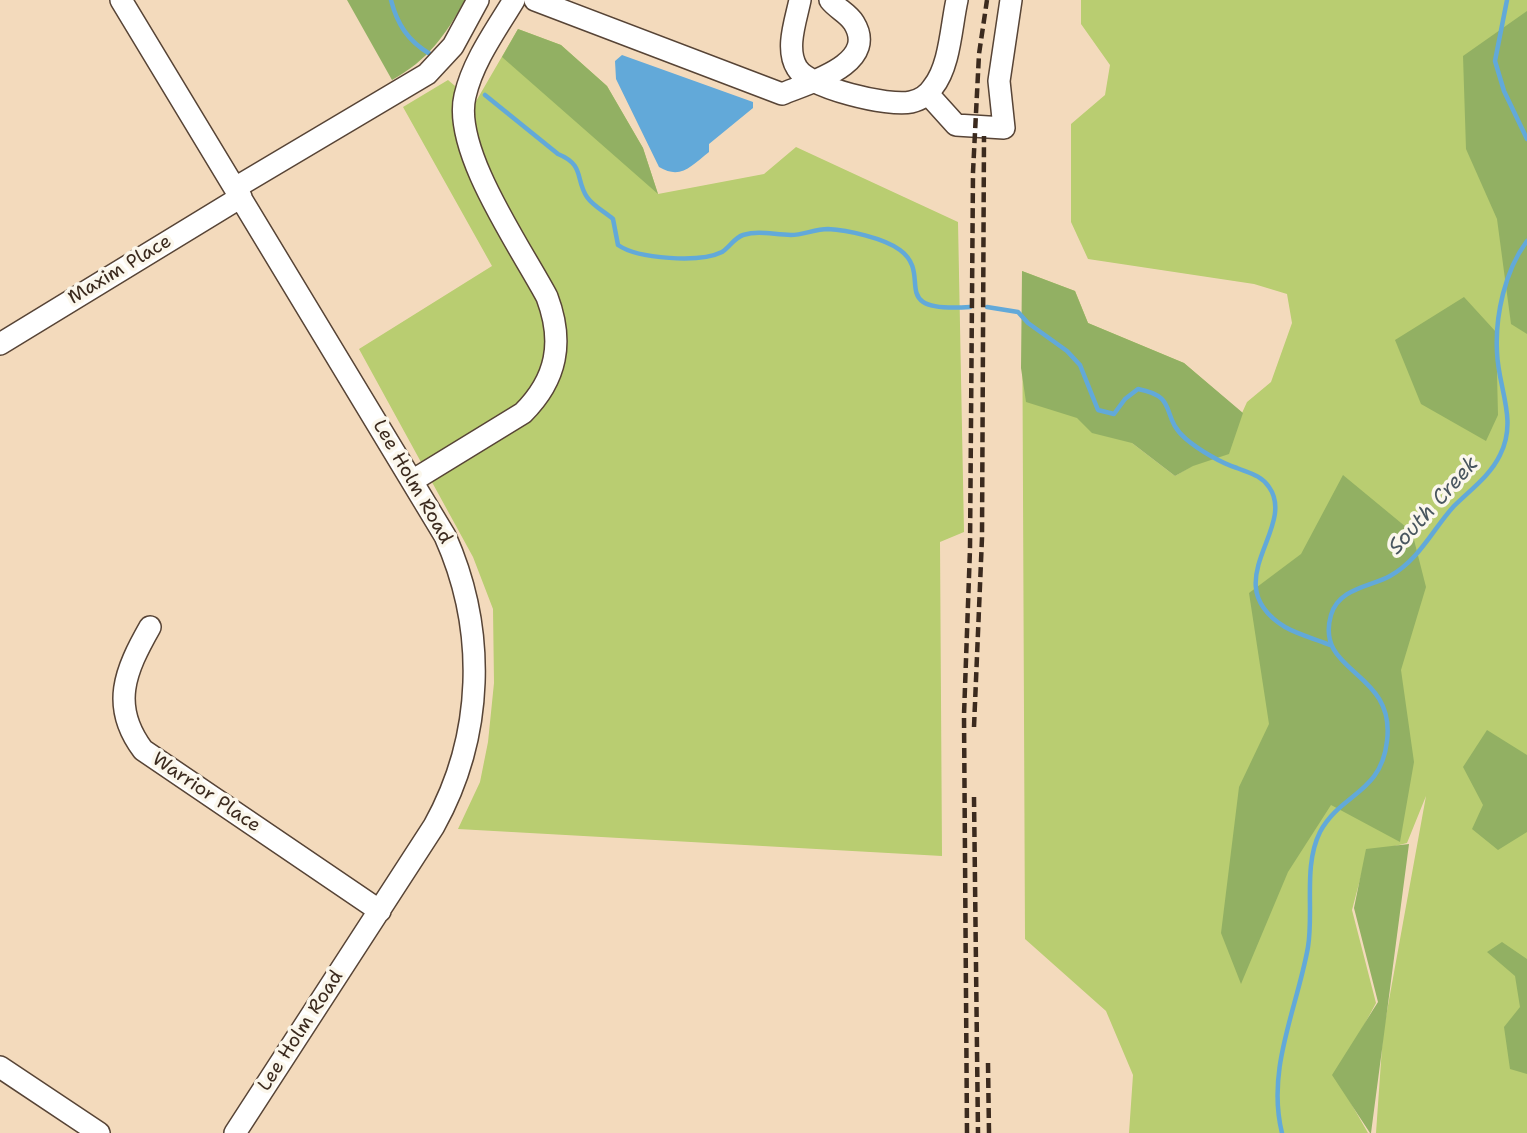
<!DOCTYPE html>
<style>
body{margin:0}
canvas{display:block;background:#f3dabc}
</style>
<canvas width="1527" height="1133"></canvas>
<script>
const ctx = document.querySelector('canvas').getContext('2d');
ctx.lineJoin = 'round';
function fill(path, color) { ctx.fillStyle = color; ctx.fill(path, 'evenodd'); }
function trace(path, color, width, dash) { ctx.strokeStyle = color; ctx.lineWidth = width; ctx.lineCap = dash ? 'butt' : 'round'; ctx.setLineDash(dash || []); ctx.stroke(path); }
function label(font, color, halo, rows, align = 'center') {
  ctx.font = font + ' "Shantell Sans",sans-serif'; ctx.lineWidth = 7; ctx.setLineDash([]); ctx.textBaseline = 'middle'; ctx.strokeStyle = halo; ctx.fillStyle = color; for (const [text, x, y, turn = 0] of rows) {
    ctx.save(); ctx.translate(x, y); ctx.rotate((+turn || 0) * Math.PI / 180); ctx.textAlign = isNaN(turn) ? turn : align; if (halo) ctx.strokeText(text, 0, 0); ctx.fillText(text, 0, 0); ctx.restore();
  }
}
fill(new Path2D(`
 M1081,0H1527V1133H1376L1383,1033L1426,796L1407,843L1367,853L1352,910L1376,1003L1336,1077L1368,1133H1129L1133,1075L1106,1011L1025,939L1022,271L1075,291L1088,323L1184,363L1242,413L1247,402L1271,382L1292,323L1287,294L1254,284L1088,259L1071,222V124L1105,95L1110,65L1081,24ZM1132,443L1192,466L1175,476Z
 M518,29L561,45L607,86L643,148L658,194L764,174L796,147L958,222L964,532L940,542L942,856L458,829L480,782L488,742L494,683L493,609L473,557L359,349L492,266L403,107L448,80L475,103Z`), '#b9cd71');
fill(new Path2D(`
 M347,0H465C445,36 428,60 392,80Z
 M1527,11V334L1511,324L1497,219L1466,149L1463,56Z
 M518,29L561,45L607,86L643,148L658,194L502,57Z
 M1022,271L1075,291L1088,323L1184,363L1243,413L1229,454L1193,466L1175,476L1132,443L1092,433L1077,418L1026,402L1021,368Z
 M1464,297L1496,332L1498,415L1486,441L1421,404L1395,340Z
 M1343,475L1412,532L1426,587L1401,670L1414,762L1400,842L1331,805L1288,872L1241,984L1221,933L1239,787L1269,724L1249,593L1301,554Z
 M1487,730L1527,755V832L1498,850L1472,829L1483,805L1463,767Z
 M1409,844L1371,1133H1370L1332,1075L1378,1002L1354,908L1366,849Z
 M1502,942L1527,959V1074L1510,1069L1504,1027L1520,1007L1515,976L1487,952Z`), '#92b063');
fill(new Path2D(`
 M622,55L753,102V108L709,144V152C691,166 681,180 659,167L616,79L615,61Z`), '#62a9d9');
trace(new Path2D(`
 M391,0C397,24 408,41 430,54
 M1507,0L1495,61L1504,91L1527,139
 M485,95L558,154C585,165 575,179 587,197C593,206 605,212 613,219L618,245C638,259 700,263 722,252C730,247 734,238 743,235C760,230 774,235 791,235C803,235 815,229 828,229C847,230 884,238 900,250C935,276 884,313 970,307
 M987,307L1018,312L1028,323L1067,351L1080,365L1098,410L1114,414L1125,399L1138,389C1180,397 1159,416 1186,439C1199,450 1221,463 1237,468C1249,473 1261,475 1269,487C1298,528 1214,583 1285,627C1299,635 1316,639 1330,645
 M1282,1133C1266,1069 1297,1009 1308,947C1314,910 1303,866 1320,832C1341,793 1381,794 1387,741C1396,670 1314,674 1331,615C1339,588 1370,587 1390,576C1419,560 1433,529 1454,506C1470,490 1490,476 1500,455C1518,420 1498,388 1497,352C1495,316 1505,270 1527,241`), '#62a9d9', 4.5);
const minor = new Path2D(`
 M121,0L445,536C487,630 484,736 434,826L235,1133
 M535,0L782,94C808,83 879,64 854,23C848,13 837,9 830,0
 M800,0C796,20 785,49 797,68C809,88 889,107 911,102C920,100 928,95 933,87C950,66 951,27 957,0
 M928,94L956,125L1004,128L999,81L1011,0
 M235,188L427,74L453,46L478,0
 M0,344L241,197
 M412,481L523,413C557,379 564,342 547,297C521,248 452,150 465,96C473,61 496,30 514,0
 M150,627C125,671 110,706 143,750L380,911
 M0,1067L99,1133`);
trace(minor, '#574436', 24);
trace(minor, '#fff', 21);
trace(new Path2D(`
 M974,727L982,538L984,136
 M974,797L978,1133
 M988,1063L989,1133
 M967,1133L964,715L970,549L973,172L979,54L987,0`), '#3b2a1e', 4.5, [10, 5]);
label('19px', '#3b2a1e', '#fbf7ec', [
 ["Maxim Place",120,270,-31],
 ["Lee Holm Road",412,482,60],
 ["Warrior Place",206,793,34],
 ["Lee Holm Road",301,1031,-57]
]);
label('italic 21px', '#49565f', '#fbf7ec', [
 ["South Creek",1434,506,-48]
]);
</script>
